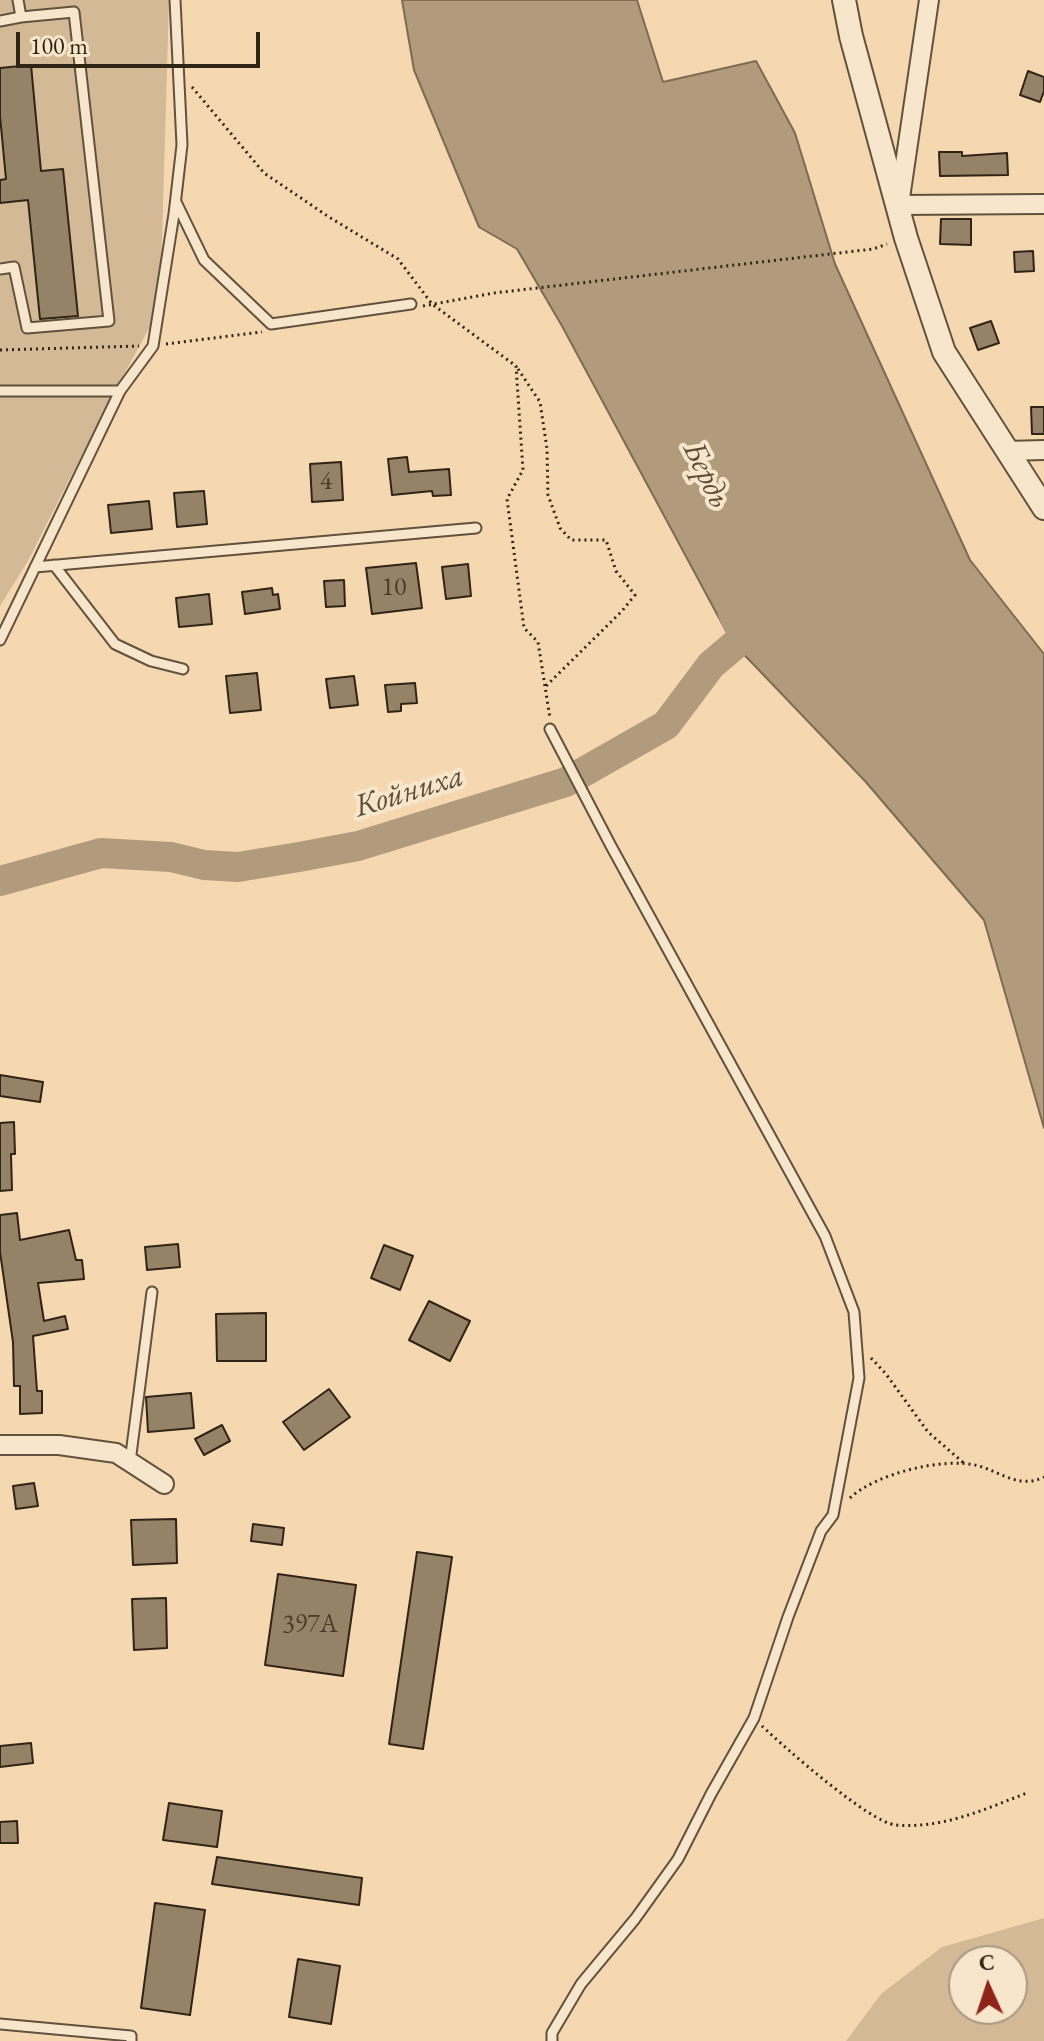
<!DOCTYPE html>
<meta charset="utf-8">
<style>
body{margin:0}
#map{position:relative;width:1044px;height:2041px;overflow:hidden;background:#f5d8b0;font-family:"EB Garamond",serif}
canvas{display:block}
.north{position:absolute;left:948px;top:1945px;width:80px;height:80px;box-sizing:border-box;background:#f8e6cc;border:2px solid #a89884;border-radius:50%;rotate:357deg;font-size:22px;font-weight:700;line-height:32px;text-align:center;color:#302417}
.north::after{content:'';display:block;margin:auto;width:28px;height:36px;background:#8f2418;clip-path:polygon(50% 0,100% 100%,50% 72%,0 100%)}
.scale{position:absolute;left:16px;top:32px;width:244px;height:36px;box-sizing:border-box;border:4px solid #302417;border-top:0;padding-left:10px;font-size:24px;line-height:28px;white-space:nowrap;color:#302417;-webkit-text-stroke:6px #f8e6cc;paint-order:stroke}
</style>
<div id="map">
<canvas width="1044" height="2041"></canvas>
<div class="north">С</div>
<div class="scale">100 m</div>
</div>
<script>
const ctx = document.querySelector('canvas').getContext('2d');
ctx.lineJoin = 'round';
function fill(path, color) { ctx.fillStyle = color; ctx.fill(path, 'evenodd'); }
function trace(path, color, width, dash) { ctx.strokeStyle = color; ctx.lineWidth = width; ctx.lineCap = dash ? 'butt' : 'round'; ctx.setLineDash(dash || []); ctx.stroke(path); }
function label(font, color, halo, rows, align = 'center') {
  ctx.font = font + ' "EB Garamond",serif'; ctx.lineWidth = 8; ctx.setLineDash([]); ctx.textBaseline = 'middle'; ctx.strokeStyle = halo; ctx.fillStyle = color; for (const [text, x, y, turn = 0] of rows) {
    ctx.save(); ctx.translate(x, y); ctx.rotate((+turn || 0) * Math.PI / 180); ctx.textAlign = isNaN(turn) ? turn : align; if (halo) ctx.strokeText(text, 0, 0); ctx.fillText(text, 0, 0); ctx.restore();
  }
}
fill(new Path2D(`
 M0,0H169L160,308L102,415L28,561L0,606Z
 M1044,1918V2041H846L881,1994L942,1947ZM964,1961H1012V2009H964Z`), '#d4b996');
const water = new Path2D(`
 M402,0H637L663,82L756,61L795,133L835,264L970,560L1044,654V1128L984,920L865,781L732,642L562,326L517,249L479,227L414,70Z`);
fill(water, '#b29b7c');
trace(water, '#7e6b54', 2);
trace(new Path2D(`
 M0,881L101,853L171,857L204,865L238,867L299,857L358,846L566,782L666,725L711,665L744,637L733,613`), '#b29b7c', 30);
const building = new Path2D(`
 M31,65L41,171L63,169L78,316L40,319L28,200L0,203V180L6,179L0,116V68Z
 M1028,71L1044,77V91L1040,102L1020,95Z
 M939,152H962V156L1007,153L1008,175L940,176Z
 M941,219H971V245L940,244Z
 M1033,251L1034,271L1015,272L1014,252Z
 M991,321L999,343L978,350L970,328Z
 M1031,407H1044V434H1032Z
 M407,457L409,472L449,469L451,495L433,496L432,491L392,495L388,459Z
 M341,462L343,500L312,502L310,464Z
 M204,491L207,524L177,527L174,493Z
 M149,501L152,529L111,533L108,505Z
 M416,563L422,608L372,614L366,568Z
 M468,564L471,596L446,599L442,567Z
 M344,580L345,606L326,607L324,581Z
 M272,588L273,595L278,594L280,609L245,614L242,592Z
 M209,594L212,624L179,627L176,598Z
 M257,673L261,710L230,713L226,676Z
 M354,676L358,705L330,708L326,679Z
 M415,683L417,703L401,704V711L388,712L385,685Z
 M0,1075L43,1082L40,1102L0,1096Z
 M14,1122L15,1154H11L12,1190L0,1191V1123Z
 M17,1213L20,1240L69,1230L76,1260H82L84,1279L38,1283L44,1321L65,1316L68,1329L33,1336L37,1391H42V1413L20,1414V1386H14L13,1342L0,1252V1215Z
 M178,1244L180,1267L147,1270L145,1247Z
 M384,1245L413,1256L400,1290L371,1278Z
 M429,1301L470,1321L450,1361L409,1340Z
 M266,1313V1361H217L216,1314Z
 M329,1389L350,1417L304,1450L283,1422Z
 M191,1393L194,1428L148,1432L146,1397Z
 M222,1425L230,1441L204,1455L195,1439Z
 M34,1483L38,1506L16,1509L13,1486Z
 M176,1519L177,1563L133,1565L131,1520Z
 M253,1524L284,1528L282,1545L251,1541Z
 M417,1552L452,1557L423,1749L389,1744Z
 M278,1574L356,1585L343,1676L265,1665Z
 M166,1598L167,1648L134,1650L132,1599Z
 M31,1743L33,1763L0,1767V1746Z
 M169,1803L222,1811L217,1847L163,1840Z
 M17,1821L18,1843H0V1822Z
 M217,1857L362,1878L359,1905L212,1884Z
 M155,1903L205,1910L190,2015L141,2008Z
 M298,1959L340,1966L331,2024L289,2017Z`);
fill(building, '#968267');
trace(building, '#302417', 2);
const service = new Path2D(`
 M0,21L21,17
 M176,202L204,260L271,324L411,304
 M0,269L14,267L27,328L109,321L74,12L21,17L18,0
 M0,391H120
 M54,565L115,644L151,661L183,669
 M35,567L476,528
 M0,640L120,391L153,346L174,214L182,145L175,0
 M550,729L611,846L825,1236L854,1312L859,1378L833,1515L821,1531L788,1617L754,1718L711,1794L678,1859L635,1919L581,1984L552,2033V2041
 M130,1462L152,1292
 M0,2024L131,2036V2041`);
const minor = new Path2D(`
 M929,0L899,205L1044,204
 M1006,451L1044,450
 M0,1445H59L116,1453L164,1484`);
const tertiary = new Path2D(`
 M844,0L851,36L906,238L944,352L1044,508`);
trace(service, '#61513d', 13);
trace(minor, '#61513d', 22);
trace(tertiary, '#61513d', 26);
trace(new Path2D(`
 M192,87L264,173L329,217L398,259L432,304L516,366L523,470L507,499L524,628L538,642L550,718
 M423,306L494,293L873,249L887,244
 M166,344L262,332
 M0,350L139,346
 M518,369L540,402L547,449L548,495L560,528L571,540H606L616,571L635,595L622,611L544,688
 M871,1358L886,1374L928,1432L966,1465
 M850,1498C875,1474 945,1456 979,1466C1002,1473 1020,1489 1044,1477
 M762,1726C784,1747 870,1823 896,1825C943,1829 985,1809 1027,1793`), '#302417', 3, [2, 4]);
trace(service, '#f8e6cc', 9);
trace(minor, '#f8e6cc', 18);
trace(tertiary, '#f8e6cc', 22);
label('26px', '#4a3c2b', null, [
 ["4",326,482],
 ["10",394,588],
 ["397А",310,1625]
]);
label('italic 32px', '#5e4e3a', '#f8e6cc', [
 ["Бердь",706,475,64],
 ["Койниха",409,792,-17]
]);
</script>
